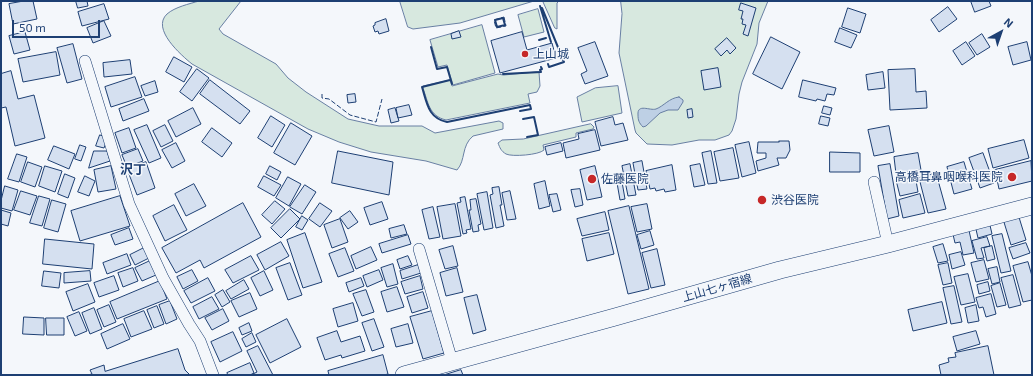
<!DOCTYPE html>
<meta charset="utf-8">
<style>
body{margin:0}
#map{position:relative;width:1033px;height:376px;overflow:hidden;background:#f4f7fb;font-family:"Exo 2",sans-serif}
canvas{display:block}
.frame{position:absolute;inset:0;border:2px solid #1d3f73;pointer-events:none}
.north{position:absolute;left:981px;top:12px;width:40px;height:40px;-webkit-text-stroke:3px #f4f7fb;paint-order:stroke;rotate:40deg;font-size:11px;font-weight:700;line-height:16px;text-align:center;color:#1d3f73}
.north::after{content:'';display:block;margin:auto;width:14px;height:18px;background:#1d3f73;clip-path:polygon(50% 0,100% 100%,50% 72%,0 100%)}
.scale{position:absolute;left:12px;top:20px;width:88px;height:18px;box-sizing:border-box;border:2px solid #1d3f73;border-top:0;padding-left:5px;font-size:12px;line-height:14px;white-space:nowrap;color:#1d3f73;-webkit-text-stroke:3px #f4f7fb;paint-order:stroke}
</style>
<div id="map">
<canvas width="1033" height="376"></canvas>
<div class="frame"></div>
<div class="north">N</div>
<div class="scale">50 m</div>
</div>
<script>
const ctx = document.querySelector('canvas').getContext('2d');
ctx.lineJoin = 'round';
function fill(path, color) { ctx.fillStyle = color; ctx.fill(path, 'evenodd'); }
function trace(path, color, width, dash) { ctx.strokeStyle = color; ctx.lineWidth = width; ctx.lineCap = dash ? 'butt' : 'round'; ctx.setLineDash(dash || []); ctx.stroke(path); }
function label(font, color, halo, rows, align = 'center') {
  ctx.font = font + ' "Exo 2","Noto Sans JP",sans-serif'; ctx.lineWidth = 3; ctx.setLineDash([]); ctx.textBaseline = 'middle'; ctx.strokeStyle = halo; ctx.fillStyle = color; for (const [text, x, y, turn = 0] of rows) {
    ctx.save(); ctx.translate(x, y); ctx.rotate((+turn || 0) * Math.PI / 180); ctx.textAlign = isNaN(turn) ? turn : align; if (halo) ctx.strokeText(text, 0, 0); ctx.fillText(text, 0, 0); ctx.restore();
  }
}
const green = new Path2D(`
 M199,1H241L219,29L223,34L276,64L288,78L306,92L348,119L379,126H422L435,133L499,121L503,123V129L473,136C461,146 466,160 457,170L426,161L371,152L339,142L308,129L192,64C181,55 151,29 167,14C175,7 189,4 199,1Z
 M400,1H534L460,23L413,29L408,27Z
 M543,1H559L557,3V29L555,28Z
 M621,1H768L759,23L757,44L742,82L739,94L736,119L732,131L729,135L715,140H699L672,145L647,144L636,133L635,130L619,53L622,14Z
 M538,9L544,32L524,37L518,15Z
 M482,25L495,73L453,85L447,65L438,67L430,40Z
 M539,72L540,86L537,92L528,94L530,103L446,120C429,116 428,102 423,88V86L450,80L452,86L498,74L503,75Z
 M618,86L622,113L582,122L577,97L595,88Z
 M591,124L594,127L593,129L576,133V137L543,145L544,150C539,155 512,157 506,154C501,151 500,148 498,143L502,140L523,139Z`);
fill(green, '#d7e8df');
trace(green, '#687fa3', 1);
const water = new Path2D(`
 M679,97L683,100V102L678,110H668L660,113L646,126L643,127C639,123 638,120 638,115C637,103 650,111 656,109C664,106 669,98 679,97Z`);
fill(water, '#bed0e5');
trace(water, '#687fa3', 1);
const building = new Path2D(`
 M24,1H33L37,19L13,24L9,4Z
 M76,1H87L88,6L78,8Z
 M971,1H989L991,6L975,12Z
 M741,3L756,8L748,36L743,34L746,25L742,24L743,19H741L743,11L739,10Z
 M104,4L109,19L82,26L78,12Z
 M948,7L957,19L939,32L931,20Z
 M848,8L866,14L860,33L842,27Z
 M386,19L389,31L379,34L378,31L375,32L373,26L375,25V23Z
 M104,21L111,36L93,43L87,28Z
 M840,28L857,35L851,48L835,42Z
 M459,31L461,37L452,39L451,34Z
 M25,32L30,50L14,54L9,36Z
 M522,32L527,50L552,43L556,58L500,73L491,41Z
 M982,34L990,47L977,55L969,43Z
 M771,37L800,52L782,89L753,74Z
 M727,38L736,48L730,54L727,50L721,56L715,49Z
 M595,42L608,76L585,84L581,74L587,71L578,48Z
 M966,42L975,56L962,65L953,51Z
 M1027,42L1031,60L1013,65L1008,47Z
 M73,44L82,79L67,83L57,48Z
 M56,52L60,75L23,82L18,59Z
 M174,57L192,67L184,82L166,72Z
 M130,60L132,74L104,77L103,63Z
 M718,68L721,87L704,90L701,71Z
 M197,69L209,78L192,101L180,92Z
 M915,69L916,92L926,91L927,108L890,110L888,70Z
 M11,71L18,99L34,95L45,138L15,146L6,107L1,108V74Z
 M883,72L885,88L868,90L866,75Z
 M135,77L142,97L111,107L105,87Z
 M210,80L250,111L240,124L200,94Z
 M803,80L836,88L834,95L827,94L825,101L817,99L816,101L799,97Z
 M155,81L158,92L145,96L141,86Z
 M355,94L356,102L348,103L347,95Z
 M144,99L149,111L123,121L119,109Z
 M409,105L412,115L398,118L396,108Z
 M824,106L832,108L830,115L822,113Z
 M193,108L201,124L176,137L168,121Z
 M395,108L399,121L391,123L388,110Z
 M692,109L693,117L688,118L687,110Z
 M271,116L285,125L272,147L258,138Z
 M821,116L830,118L828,126L819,124Z
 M613,117L615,125L623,123L628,140L601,146L595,122Z
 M291,123L312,136L295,165L274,153Z
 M147,125L161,158L149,163L134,130Z
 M165,125L173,141L161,147L153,131Z
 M889,126L894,152L874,156L868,130Z
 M129,128L136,148L122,153L115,133Z
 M212,128L232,143L222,157L202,142Z
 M595,130L600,150L566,158L563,143L579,139L578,134Z
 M100,135L108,138L104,148L96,146Z
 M1024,140L1029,158L993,168L988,149Z
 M779,141H789L790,150L786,158H777L779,165L758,171L756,161L766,158V153H757L758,142H779Z
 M749,142L756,173L742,177L735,145Z
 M176,143L185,161L172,168L162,150Z
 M561,143L563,151L547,155L545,147Z
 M80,145L86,147L81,161L75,159Z
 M54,146L75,154L69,169L48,160Z
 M733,148L739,178L720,181L714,152Z
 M138,149L143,161L127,167L122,155Z
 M94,151H107L110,161L89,168Z
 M338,151L393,162L389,195L332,183Z
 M711,151L717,183L708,184L702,153Z
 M830,152L860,153V172H830Z
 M918,153L921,170L896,174L894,157Z
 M983,153L994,183L980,188L969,158Z
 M17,154L27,157L19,182L8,179Z
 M642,161L647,189L638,190L633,163Z
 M1031,161L1032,181L999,189L995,170Z
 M28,162L42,167L35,187L21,182Z
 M146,162L155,188L137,195L127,169Z
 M964,162L972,189L954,194L947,167Z
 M630,164L636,195L628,196L622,166Z
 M700,164L705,185L694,187L690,166Z
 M890,164L899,216L887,219L878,166Z
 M672,165L676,190L665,192L664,189L656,191L655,188L650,189L646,171Z
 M45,166L62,171L55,192L39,186Z
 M111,166L116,189L98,192L94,170Z
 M270,166L281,172L277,180L266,174Z
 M595,166L602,197L587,200L580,170Z
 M936,173L946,209L928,213L919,178Z
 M65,174L75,178L68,198L58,194Z
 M915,175L918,192L900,196L896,180Z
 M85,176L95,181L89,196L78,192Z
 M264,176L281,185L274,196L258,187Z
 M621,176L625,199L620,200L616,177Z
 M288,177L301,184L289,206L276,198Z
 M545,181L550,206L539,209L534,184Z
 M194,184L206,206L186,216L175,194Z
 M305,185L316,192L302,214L290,207Z
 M5,186L18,190L12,211L1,208V201Z
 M499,187L502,205H500L504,226L496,228L490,195L493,194L492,188Z
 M580,189L583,205L575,207L571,190Z
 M21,191L37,196L30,215L14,210Z
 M510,191L516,219L507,220L502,193Z
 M487,192L493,228L484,230L477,194Z
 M557,194L561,210L553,212L549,195Z
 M920,194L925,213L903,218L899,200Z
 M39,196L50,199L42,226L30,223Z
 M120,196L130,226L80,241L71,211Z
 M465,197L471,229L466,230L467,233L463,234L457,203L461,202L460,198Z
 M476,199L481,224L478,225L479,231L473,232L469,210H471L470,200Z
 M52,200L66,204L58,232L44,228Z
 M275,201L285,209L272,224L262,215Z
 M382,202L388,219L370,225L364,208Z
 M243,203L261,237L204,268L200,260L176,273L162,248Z
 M320,203L332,211L320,227L309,219Z
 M455,204L461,236L443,239L437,207Z
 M647,204L652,229L637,232L631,207Z
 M174,205L187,230L165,241L153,216Z
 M629,206L649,289L628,294L608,211Z
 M433,207L440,237L429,239L422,210Z
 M290,209L300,219L281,238L271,228Z
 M1,210L11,213L8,226L1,224Z
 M350,211L358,222L348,229L340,218Z
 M605,212L609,230L582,236L577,219Z
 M1018,214L1026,240L1011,245L1003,219Z
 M302,216L308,220L302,230L296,227Z
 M340,219L348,242L332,248L324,225Z
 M989,221L992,234L978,238L975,225Z
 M404,225L407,234L391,238L389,229Z
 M968,226L974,253L963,255L960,242L955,243L952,230Z
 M129,228L133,239L115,245L111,235Z
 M650,231L654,245L641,249L637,235Z
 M305,233L322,282L303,288L287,240Z
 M609,233L614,254L587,261L582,239Z
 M1002,234L1011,271L1001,273L992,236Z
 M408,235L411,244L382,253L379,244Z
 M987,237L990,246L981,248L984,258L977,259L972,241Z
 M45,239L94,244L92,269L43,264Z
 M281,242L289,256L265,270L257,255Z
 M1026,243L1030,253L1013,259L1009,248Z
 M943,244L948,261L938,263L933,247Z
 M453,246L458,266L445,269L439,250Z
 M992,246L995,259L987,261L984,248Z
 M371,247L377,260L356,269L351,256Z
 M144,248L149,258L135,265L130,255Z
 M345,248L354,271L338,277L329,254Z
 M657,249L665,285L651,288L642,253Z
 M961,252L965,265L952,269L949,255Z
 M127,254L131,265L107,274L103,263Z
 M251,256L259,270L233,283L225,270Z
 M408,256L412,265L400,269L397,260Z
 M984,260L989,279L976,282L971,263Z
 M150,261L156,275L142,281L135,268Z
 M1028,262L1032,276V300L1023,302L1013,266Z
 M290,263L302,295L288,300L276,268Z
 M948,263L952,283L943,285L938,265Z
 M393,264L398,284L387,287L381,268Z
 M418,265L421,273L402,279L400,271Z
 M997,267L1000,282L992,284L988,269Z
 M133,268L138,281L123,287L118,273Z
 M457,268L463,292L446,296L440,273Z
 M192,270L198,281L183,289L177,277Z
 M379,270L383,280L367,287L363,276Z
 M44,271L61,273L59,288L42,286Z
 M90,271L91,281L64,283V273Z
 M264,271L273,290L260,296L251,278Z
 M968,274L975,302L961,305L954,277Z
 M1013,275L1021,305L1009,308L1001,278Z
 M114,276L119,290L99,297L94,283Z
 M420,276L423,289L405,294L401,282Z
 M208,278L215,291L191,303L184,291Z
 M361,278L364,286L349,292L346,283Z
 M244,280L249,289L231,299L226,291Z
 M160,281L167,299L117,319L110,302Z
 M988,282L990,291L979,294L977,285Z
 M1000,283L1006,305L997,307L991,286Z
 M88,284L95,302L73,311L66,292Z
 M954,286L962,322L951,324L943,288Z
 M397,287L404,307L387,312L381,292Z
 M223,290L230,302L222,307L215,295Z
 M366,290L374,312L362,316L353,294Z
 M423,292L428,308L412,313L407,297Z
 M250,293L257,309L239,317L231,301Z
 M991,294L996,314L986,317L983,307L979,308L976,298Z
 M477,295L486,330L473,334L464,298Z
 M212,297L219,309L199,319L193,307Z
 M170,301L177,319L166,324L159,305Z
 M942,302L947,323L913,331L908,310Z
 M353,303L358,321L338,327L333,309Z
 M109,305L116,322L104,327L97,310Z
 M976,305L979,321L968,323L965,308Z
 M157,306L164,324L154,328L147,310Z
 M94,308L102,329L90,334L82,313Z
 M223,309L229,321L212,330L205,318Z
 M144,311L152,329L131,337L124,319Z
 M432,311L444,353L423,359L410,317Z
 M79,312L87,331L75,336L67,317Z
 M24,317L44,318V335L23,334Z
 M46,318H64V335H47Z
 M287,319L301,347L270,363L256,335Z
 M374,319L384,347L372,351L362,323Z
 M249,323L252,331L242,335L239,328Z
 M123,324L130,339L107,349L101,334Z
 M408,324L413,343L396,347L391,329Z
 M337,331L341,342L360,336L365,351L342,358L341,355L325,360L317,338Z
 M976,331L980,344L957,351L953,337Z
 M233,332L242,351L220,362L211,342Z
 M252,333L256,342L246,347L242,339Z
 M258,346L273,375H251L257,372L247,351Z
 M988,346L994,375H941L939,365L949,362L948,358L956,357L955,353Z
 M178,349L185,370L190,375H87L92,374L90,370L104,365L105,371Z
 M383,355L388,374L384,375H329L328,371Z
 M250,363L254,373L250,375H228L227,373Z
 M461,370L463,375H444Z`);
fill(building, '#d5e0f0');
trace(building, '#1d3f73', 1);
const street = new Path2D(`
 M85,61L129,204L163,278L189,324L200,341L213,375
 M874,182L888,244
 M419,249L452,361`);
const primary = new Path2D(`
 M404,375L615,317L780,270L888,244L1032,206`);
trace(street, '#1d3f73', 12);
trace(primary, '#1d3f73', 18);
trace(street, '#f4f7fb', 11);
trace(primary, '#f4f7fb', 17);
trace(new Path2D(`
 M504,17L506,26L496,28L494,20Z
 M322,94V98L329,99L350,115L376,122L382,99`), '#1d3f73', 1, [5, 2]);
trace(new Path2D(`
 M540,6L551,42
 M542,8L564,62L549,67L548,64
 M503,18L505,25L497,27L495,20Z
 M539,40L546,38
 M431,47L437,69L447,67L452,84
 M503,74L541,72L540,70L542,69L541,67
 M450,80L422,87C427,103 428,118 447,122L530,105L531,109L520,111
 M523,119L534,117L538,135L527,137`), '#1d3f73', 2);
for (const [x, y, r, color] of [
 [525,54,4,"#c62828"],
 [1012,177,5,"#c62828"],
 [592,179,5,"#c62828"],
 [762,200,5,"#c62828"]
]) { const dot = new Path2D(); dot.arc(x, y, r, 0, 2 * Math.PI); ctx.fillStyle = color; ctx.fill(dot); trace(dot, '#f4f7fb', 1.5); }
label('12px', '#1d3f73', '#f4f7fb', [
 ["上山城",533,54],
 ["高橋耳鼻咽喉科医院",1003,177,"right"],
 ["佐藤医院",601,179],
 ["渋谷医院",771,200]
], 'left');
label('12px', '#1d3f73', '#f4f7fb', [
 ["上山七ヶ宿線",717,288,-16]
]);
label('bold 13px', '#1d3f73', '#f4f7fb', [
 ["沢丁",133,170]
]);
</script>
